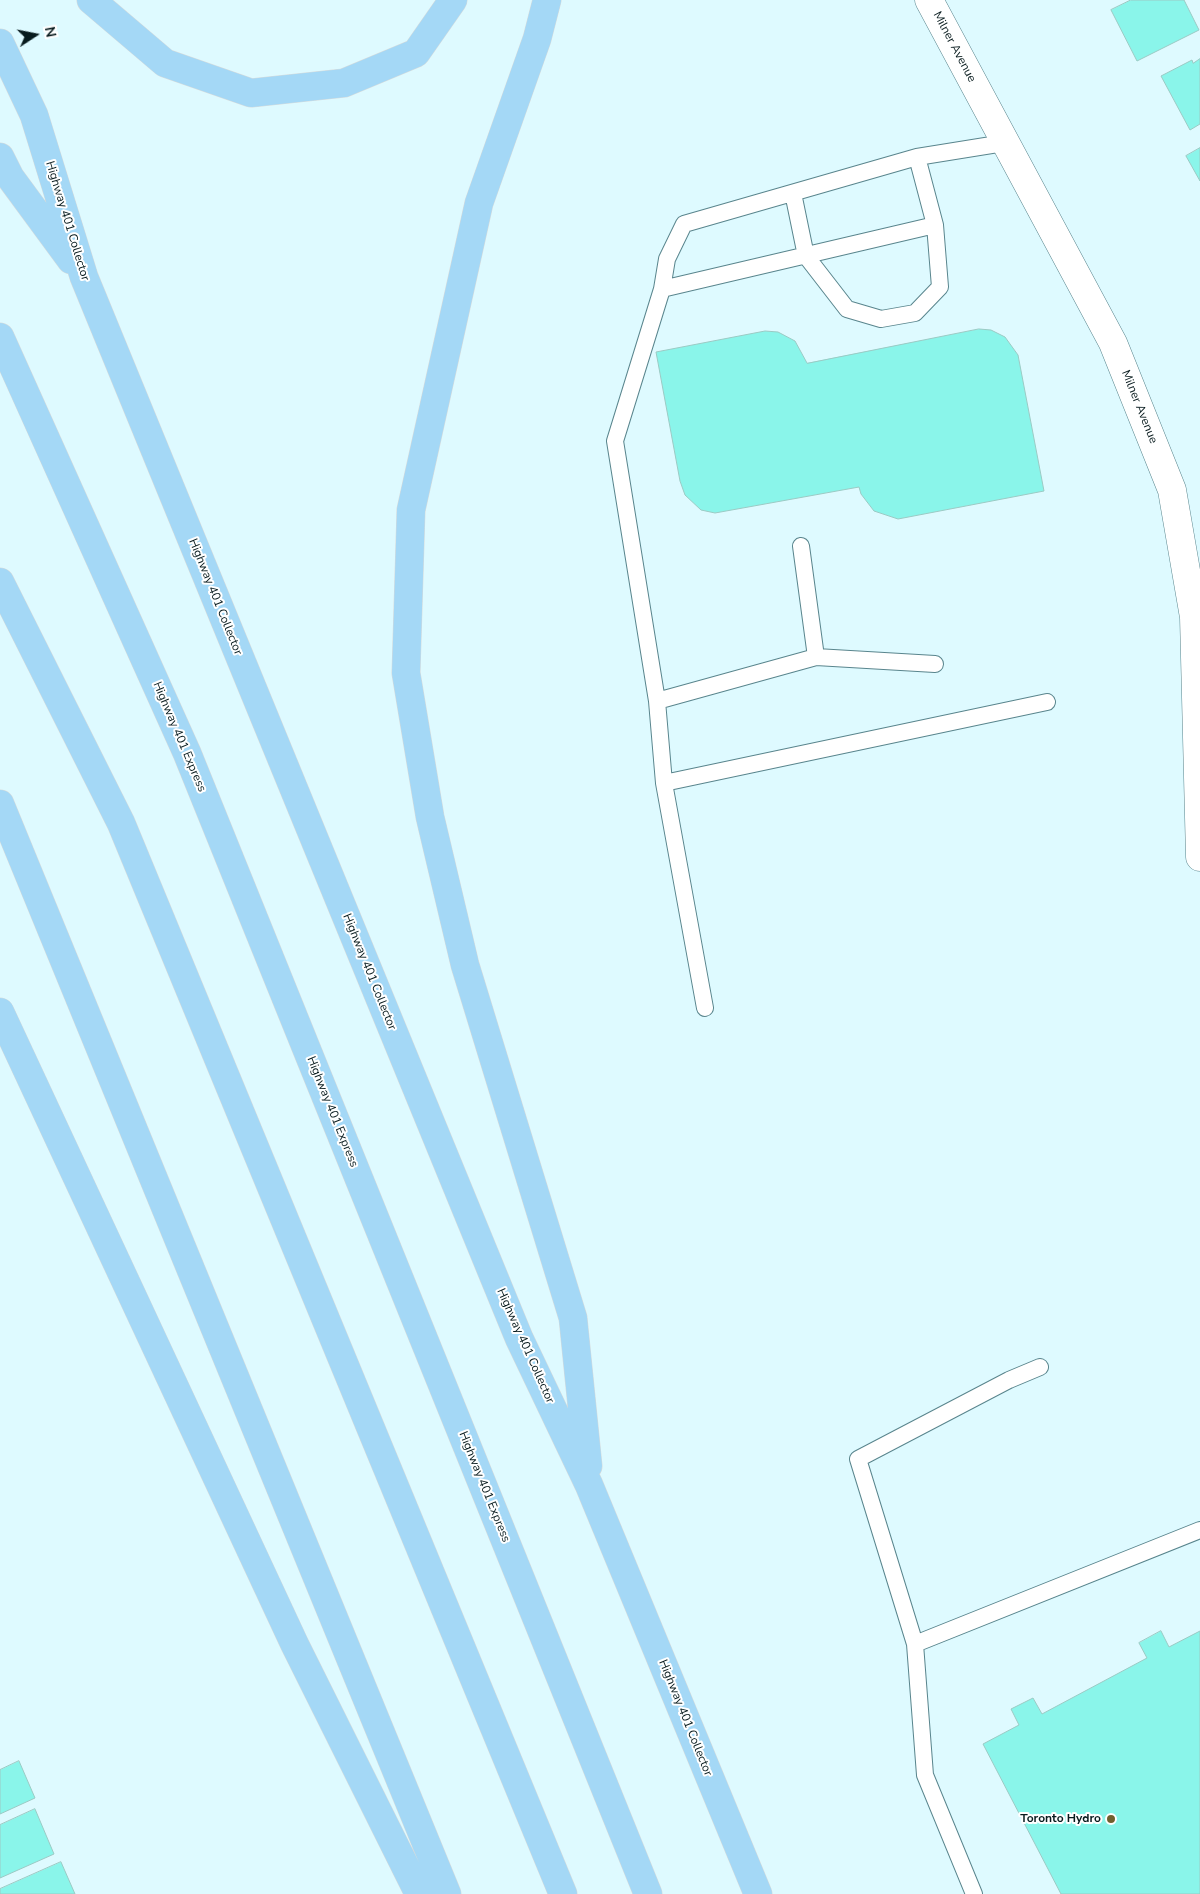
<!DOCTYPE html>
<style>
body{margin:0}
#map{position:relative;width:1200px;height:1894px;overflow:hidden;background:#defaff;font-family:"Nunito Sans",sans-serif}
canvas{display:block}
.north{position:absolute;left:10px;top:10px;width:50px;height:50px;-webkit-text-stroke:4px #fff;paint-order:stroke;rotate:79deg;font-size:14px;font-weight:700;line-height:20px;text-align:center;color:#081b1e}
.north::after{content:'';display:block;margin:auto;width:18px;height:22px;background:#081b1e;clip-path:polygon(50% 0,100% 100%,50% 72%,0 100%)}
</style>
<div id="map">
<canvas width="1200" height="1894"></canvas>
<div class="north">N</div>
</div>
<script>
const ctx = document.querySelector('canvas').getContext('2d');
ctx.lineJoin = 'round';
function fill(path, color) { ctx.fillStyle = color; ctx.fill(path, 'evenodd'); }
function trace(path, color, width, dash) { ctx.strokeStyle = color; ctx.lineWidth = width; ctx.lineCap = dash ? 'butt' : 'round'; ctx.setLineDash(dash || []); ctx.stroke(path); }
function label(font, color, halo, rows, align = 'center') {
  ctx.font = font + ' "Nunito Sans",sans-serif'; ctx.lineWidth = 4; ctx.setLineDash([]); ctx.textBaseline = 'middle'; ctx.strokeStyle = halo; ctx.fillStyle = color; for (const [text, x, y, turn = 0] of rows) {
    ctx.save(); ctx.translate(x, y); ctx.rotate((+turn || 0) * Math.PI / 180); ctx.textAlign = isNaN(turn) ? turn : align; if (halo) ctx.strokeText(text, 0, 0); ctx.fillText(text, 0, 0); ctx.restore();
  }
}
const building = new Path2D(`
 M1131,0H1184L1199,30L1137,61L1111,10Z
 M1200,59V124L1190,130L1161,76L1192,60L1193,63Z
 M1200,148V181L1186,156Z
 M979,329L991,330L1005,337L1018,355L1044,491L898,519L874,511L861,494L859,487L715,513L701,510L685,495L680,481L656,352L765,331L778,332L795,341L807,363Z
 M1161,1631L1169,1647L1200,1631V1894H1061L983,1744L1019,1725L1011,1709L1033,1698L1042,1714L1147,1658L1139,1643Z
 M19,1761L35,1798L0,1814V1770Z
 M35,1809L54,1854L0,1878V1825Z
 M61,1862L75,1894H0V1889Z`);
fill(building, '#8af5ea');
trace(building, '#9bcac4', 1);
const service = new Path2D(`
 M793,193L806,256L847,309L881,319L915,313L940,287L935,225L917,157
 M662,289L935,225
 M801,546L816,657
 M657,701L816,657L935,664
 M664,783L1047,702
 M705,1008L664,783L657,701L615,441L662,289L667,259L684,224L917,157L1004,143
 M915,1644L1200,1530
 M974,1894L925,1775L915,1644L858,1459L1009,1380L1040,1367`);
const secondary = new Path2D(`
 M929,0L1113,343L1172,490L1194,617L1200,857`);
const motorway = new Path2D(`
 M91,0L165,63L251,93L344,83L416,53L453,0
 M547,0L537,39L479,203L411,510L406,673L430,817L465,965L573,1318L588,1466
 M0,43L34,115L84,277L519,1338L589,1485L758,1894
 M0,157L10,177L71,260
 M0,337L187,753L648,1894
 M0,582L121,823L563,1894
 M0,804L447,1894
 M0,1012L295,1645L419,1894`);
trace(service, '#59858d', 18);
trace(secondary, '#59858d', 29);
trace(motorway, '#d7dbdb', 29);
trace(service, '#fff', 16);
trace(secondary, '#fff', 28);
trace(motorway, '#a4d8f6', 28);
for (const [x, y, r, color] of [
 [1111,1819,5,"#70602e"]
]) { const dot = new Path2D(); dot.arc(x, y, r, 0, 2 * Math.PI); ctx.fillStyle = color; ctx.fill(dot); trace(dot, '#fff', 2); }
label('12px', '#081b1e', '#fff', [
 ["Milner Avenue",954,47,62],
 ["Highway 401 Collector",67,221,73],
 ["Milner Avenue",1139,407,68],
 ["Highway 401 Collector",215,597,68],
 ["Highway 401 Express",179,737,67],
 ["Highway 401 Collector",369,972,68],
 ["Highway 401 Express",332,1112,68],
 ["Highway 401 Collector",525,1346,66],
 ["Highway 401 Express",484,1487,68],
 ["Highway 401 Collector",685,1718,68]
]);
label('bold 12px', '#081b1e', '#fff', [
 ["Toronto Hydro",1101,1819]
], 'right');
</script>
